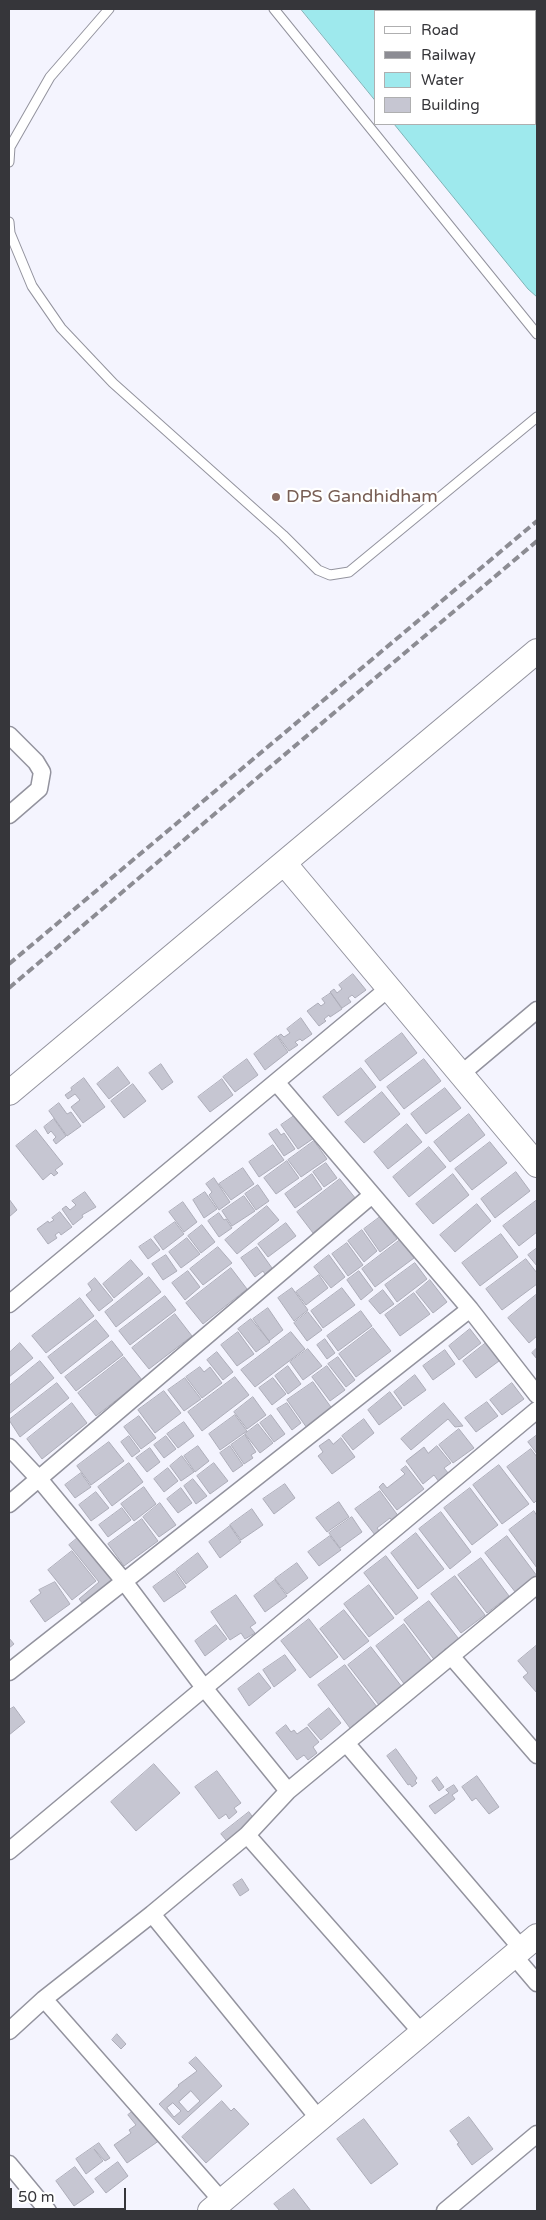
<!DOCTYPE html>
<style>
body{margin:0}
#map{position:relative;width:546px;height:2220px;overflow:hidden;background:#f4f4fe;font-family:"Varela Round",sans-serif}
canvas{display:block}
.frame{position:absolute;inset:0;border:10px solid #36363a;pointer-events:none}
.legend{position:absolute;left:374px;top:10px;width:162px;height:115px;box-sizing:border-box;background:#fff;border:1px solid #afafb0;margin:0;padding:6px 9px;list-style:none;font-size:15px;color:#36363a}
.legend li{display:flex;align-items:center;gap:10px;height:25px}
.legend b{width:25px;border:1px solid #afafb0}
.scale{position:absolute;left:10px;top:2188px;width:116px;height:22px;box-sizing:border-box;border:2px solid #36363a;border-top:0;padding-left:6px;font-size:15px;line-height:18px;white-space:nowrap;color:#36363a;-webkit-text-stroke:4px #fff;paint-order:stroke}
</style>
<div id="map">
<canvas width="546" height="2220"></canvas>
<div class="frame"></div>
<ul class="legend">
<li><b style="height:6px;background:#fff"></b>Road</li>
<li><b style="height:6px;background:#8c8c93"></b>Railway</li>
<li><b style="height:14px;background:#9ee9ed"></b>Water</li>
<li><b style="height:14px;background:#c6c6d2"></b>Building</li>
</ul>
<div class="scale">50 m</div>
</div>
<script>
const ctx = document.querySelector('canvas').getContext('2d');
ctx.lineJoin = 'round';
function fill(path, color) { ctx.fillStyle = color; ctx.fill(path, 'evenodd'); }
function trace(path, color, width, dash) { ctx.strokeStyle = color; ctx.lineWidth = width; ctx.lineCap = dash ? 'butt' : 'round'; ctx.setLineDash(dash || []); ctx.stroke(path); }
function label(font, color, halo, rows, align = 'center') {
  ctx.font = font + ' "Varela Round",sans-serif'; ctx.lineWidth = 4.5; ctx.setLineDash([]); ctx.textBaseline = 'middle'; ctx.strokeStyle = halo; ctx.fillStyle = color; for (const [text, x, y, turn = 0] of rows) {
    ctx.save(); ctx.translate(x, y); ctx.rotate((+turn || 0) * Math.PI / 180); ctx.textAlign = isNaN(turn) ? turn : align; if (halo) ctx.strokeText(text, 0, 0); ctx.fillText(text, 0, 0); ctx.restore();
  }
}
const water = new Path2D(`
 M301,9H537V297L528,289L394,124H535V11H375V100Z`);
fill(water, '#9ee9ed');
trace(water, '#7fb3b7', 1);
const building = new Path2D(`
 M353,974L366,990L355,998L352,995L348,998L351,1002L342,1008L330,992L334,989L337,993L342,989L339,985Z
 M331,993L342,1009L330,1017L329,1015L324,1019L326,1021L319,1026L307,1011L318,1003L321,1006L325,1003L322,999Z
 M301,1018L312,1034L302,1041L300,1039L295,1042L298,1045L289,1051L278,1036L281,1034L284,1037L290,1033L287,1029Z
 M402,1033L417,1053L380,1081L365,1061Z
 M277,1036L288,1052L265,1070L254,1054Z
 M247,1059L258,1075L235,1092L223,1077Z
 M424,1059L441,1081L404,1109L387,1087Z
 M161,1064L173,1082L162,1090L149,1073Z
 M118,1067L130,1083L109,1099L97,1084Z
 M361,1068L376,1087L338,1116L323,1097Z
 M84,1078L105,1107L83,1123L71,1107L80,1100L75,1094L68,1099L65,1095L72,1090L71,1088Z
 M222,1079L233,1095L210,1112L198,1097Z
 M133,1084L146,1101L124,1118L111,1101Z
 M445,1088L461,1108L426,1134L411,1114Z
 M382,1092L400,1114L364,1143L345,1122Z
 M59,1103L67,1114L71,1112L81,1126L67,1136L49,1111Z
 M297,1114L314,1138L298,1149L281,1125Z
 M469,1114L485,1135L450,1162L434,1142Z
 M54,1119L66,1136L56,1144L53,1140L56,1137L51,1131L48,1134L44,1127Z
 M407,1124L422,1142L388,1169L374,1152Z
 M277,1129L281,1135L284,1133L295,1149L284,1156L269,1134Z
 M36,1130L63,1164L55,1170L58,1173L54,1176L51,1173L43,1180L16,1146Z
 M314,1141L327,1159L301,1177L288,1160Z
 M490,1142L507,1163L472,1190L455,1169Z
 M273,1145L284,1160L259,1177L249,1162Z
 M429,1147L446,1167L409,1197L393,1177Z
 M287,1161L299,1178L276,1194L264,1178Z
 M326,1163L337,1178L324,1187L313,1172Z
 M243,1168L254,1184L231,1200L219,1184Z
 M516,1172L530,1191L495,1218L481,1199Z
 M312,1174L322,1189L295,1208L285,1194Z
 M453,1174L469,1195L433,1224L416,1204Z
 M214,1178L230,1202L219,1210L209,1195L212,1192L206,1184Z
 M340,1179L356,1199L313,1233L297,1212Z
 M258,1185L269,1201L256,1210L245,1194Z
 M85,1192L96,1207L82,1215L83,1217L73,1225L62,1209L66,1206L70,1210L76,1205L72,1201Z
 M205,1192L217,1209L204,1218L193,1200Z
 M244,1196L255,1211L232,1226L222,1211Z
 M9,1199L17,1210L9,1217Z
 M537,1200V1232L519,1246L503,1226Z
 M183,1202L197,1222L184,1232L169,1212Z
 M477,1204L491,1221L455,1252L440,1235Z
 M267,1206L279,1220L237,1254L225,1240Z
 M60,1212L72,1227L61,1235L59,1232L55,1235L57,1238L48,1244L37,1229L48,1221L49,1223L54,1220L52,1218Z
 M219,1213L224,1220L226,1219L232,1228L219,1237L208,1221Z
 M380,1217L397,1239L380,1252L364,1229Z
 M175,1222L184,1234L163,1250L154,1237Z
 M286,1223L296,1236L268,1257L258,1244Z
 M202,1225L215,1242L201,1253L188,1236Z
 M362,1230L377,1251L364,1262L348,1241Z
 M501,1234L518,1257L480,1286L462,1263Z
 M187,1238L200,1254L181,1268L169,1252Z
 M151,1239L160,1250L148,1259L139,1247Z
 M400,1240L414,1258L375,1287L362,1269Z
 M347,1243L363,1265L348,1276L332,1254Z
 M218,1247L232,1263L203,1285L190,1269Z
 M257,1247L272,1268L265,1274L263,1271L255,1277L241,1258Z
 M537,1248V1266L528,1255Z
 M166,1255L177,1271L163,1280L152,1264Z
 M329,1255L345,1277L331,1288L314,1267Z
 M526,1259L537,1273V1284L502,1310L486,1289Z
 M131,1260L143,1274L114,1298L103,1284Z
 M415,1263L427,1279L397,1302L385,1285Z
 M231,1268L247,1289L203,1324L186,1303Z
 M188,1271L200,1287L185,1300L172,1283Z
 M359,1271L373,1290L361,1300L347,1280Z
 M319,1275L328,1288L306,1305L296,1292Z
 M149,1277L161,1292L116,1327L105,1312Z
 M95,1278L113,1300L99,1311L86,1295L92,1290L88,1284Z
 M430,1280L447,1302L433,1313L416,1292Z
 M292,1288L308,1310L294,1321L278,1298Z
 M342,1288L355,1305L323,1328L311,1311Z
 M383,1290L394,1304L380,1314L369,1301Z
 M414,1293L430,1314L400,1336L385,1315Z
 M537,1294V1336L529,1343L508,1318Z
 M165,1296L176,1310L130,1345L119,1331Z
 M80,1298L94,1316L46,1353L32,1336Z
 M268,1308L283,1330L269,1341L253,1319Z
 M361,1311L372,1326L338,1351L327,1336Z
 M308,1312L322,1330L307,1341L294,1323Z
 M175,1314L192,1336L149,1369L132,1348Z
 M251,1319L270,1342L256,1352L238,1329Z
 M96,1320L109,1336L61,1374L48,1357Z
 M373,1328L391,1351L356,1377L339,1354Z
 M470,1329L481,1343L459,1360L449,1346Z
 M238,1332L254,1354L237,1366L221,1345Z
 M291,1332L305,1349L255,1387L241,1370Z
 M325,1339L335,1353L327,1359L317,1345Z
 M112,1341L123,1355L76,1391L65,1377Z
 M20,1343L33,1358L9,1377V1353Z
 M486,1343L499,1361L476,1378L463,1361Z
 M537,1348V1359L532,1353Z
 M308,1349L322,1366L303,1380L290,1362Z
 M445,1350L455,1364L433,1380L423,1366Z
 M217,1352L233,1372L223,1380L207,1360Z
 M124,1357L142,1380L96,1416L78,1393Z
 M338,1357L355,1380L346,1387L328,1364Z
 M40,1361L54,1378L9,1414V1386Z
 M288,1366L301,1384L288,1394L275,1376Z
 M327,1366L345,1390L330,1401L312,1377Z
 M200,1367L204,1372L210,1367L222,1383L202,1398L186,1377Z
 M415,1375L426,1390L404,1406L394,1392Z
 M235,1377L249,1395L202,1431L188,1412Z
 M185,1378L201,1399L184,1411L168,1390Z
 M273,1378L286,1394L272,1405L259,1388Z
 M313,1382L333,1410L307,1428L287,1400Z
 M57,1383L69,1398L20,1437L9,1420Z
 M512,1383L524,1399L502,1415L490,1400Z
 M164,1391L181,1413L155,1433L138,1410Z
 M390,1392L402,1408L379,1425L368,1410Z
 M253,1397L266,1415L247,1429L234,1412Z
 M487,1402L498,1416L476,1432L465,1418Z
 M72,1403L87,1423L42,1459L27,1439Z
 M287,1403L301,1423L292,1430L277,1409Z
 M444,1403L463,1426L455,1427L448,1419L411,1450L401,1439Z
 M235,1415L247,1431L220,1450L209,1434Z
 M271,1415L285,1434L274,1442L260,1423Z
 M139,1416L156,1438L141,1449L124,1427Z
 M364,1419L374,1433L353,1450L342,1436Z
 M184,1422L194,1436L178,1448L167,1434Z
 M258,1424L273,1443L260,1453L245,1434Z
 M459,1429L474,1448L453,1463L439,1445Z
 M245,1435L256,1452L251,1455L253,1458L244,1464L231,1445Z
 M537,1435V1454L528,1442Z
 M129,1436L140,1451L132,1457L121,1442Z
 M166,1436L176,1449L164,1458L154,1445Z
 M341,1438L355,1457L332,1474L318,1456L323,1452L319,1446L329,1439L333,1444Z
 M109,1442L124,1461L91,1485L77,1466Z
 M198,1446L209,1461L195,1472L184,1456Z
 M230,1446L243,1465L233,1472L220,1453Z
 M437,1446L451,1463L444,1468L449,1474L439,1482L434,1475L423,1484L406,1461L424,1447L428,1453Z
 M150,1448L160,1462L147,1472L136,1458Z
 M531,1449L537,1457V1500L534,1503L507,1467Z
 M182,1456L194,1472L181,1481L170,1466Z
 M129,1463L143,1482L112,1506L98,1487Z
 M214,1463L228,1481L210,1494L197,1476Z
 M499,1465L529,1504L502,1524L473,1485Z
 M406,1466L424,1489L397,1510L379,1487L383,1483L387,1488L405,1474L401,1470Z
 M168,1468L178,1481L164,1492L154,1479Z
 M81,1473L91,1487L75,1498L65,1485Z
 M193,1479L207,1496L196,1504L184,1486Z
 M285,1484L295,1498L274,1514L263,1499Z
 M144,1487L156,1504L134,1521L121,1504Z
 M181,1488L192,1503L178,1513L167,1499Z
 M470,1488L498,1525L472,1545L444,1508Z
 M380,1491L399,1517L393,1522L390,1518L377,1528L380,1532L375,1535L355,1509Z
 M96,1492L109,1508L91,1521L79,1505Z
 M339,1502L349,1517L327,1532L316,1518Z
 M160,1503L176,1525L159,1537L143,1517Z
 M122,1508L131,1520L108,1537L99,1525Z
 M252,1509L263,1525L241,1540L230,1525Z
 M534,1511L537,1516V1568L509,1530Z
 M441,1512L471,1552L450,1569L419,1529Z
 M352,1517L362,1532L340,1548L329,1533Z
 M142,1519L158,1541L124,1566L108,1544Z
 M230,1526L241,1542L220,1558L209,1542Z
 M416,1533L444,1569L418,1589L391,1553Z
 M80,1536L115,1580L84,1605L79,1599L99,1582L69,1545Z
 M330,1536L341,1550L319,1566L308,1552Z
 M507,1536L537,1576L516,1593L485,1553Z
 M72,1551L96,1581L72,1600L48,1570Z
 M198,1553L208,1567L186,1584L176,1570Z
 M386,1556L418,1598L396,1615L364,1573Z
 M481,1558L509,1596L487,1613L458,1575Z
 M297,1563L308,1578L287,1594L275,1579Z
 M175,1571L186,1587L164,1602L153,1587Z
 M455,1576L485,1615L461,1633L431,1594Z
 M275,1580L287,1596L265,1612L254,1596Z
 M55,1582L70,1604L45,1622L30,1601L41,1593L39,1590Z
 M369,1585L394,1618L369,1637L344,1604Z
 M236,1595L256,1623L250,1627L255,1633L245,1639L241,1633L230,1640L211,1612Z
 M429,1601L462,1643L436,1662L404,1620Z
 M344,1610L369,1641L344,1660L320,1629Z
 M309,1619L338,1657L310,1678L281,1641Z
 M404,1624L433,1663L405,1685L376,1646Z
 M216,1625L227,1639L205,1656L195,1641Z
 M9,1638L14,1644L9,1648Z
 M537,1645V1693L523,1677L528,1673L518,1661Z
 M371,1647L402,1687L379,1705L348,1665Z
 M285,1655L296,1670L274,1687L263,1670Z
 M345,1665L377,1707L350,1728L318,1685Z
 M259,1673L271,1688L249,1706L238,1689Z
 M14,1707L25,1722L9,1735V1710Z
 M329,1708L341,1723L321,1740L308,1725Z
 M286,1725L291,1732L294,1730L297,1734L307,1727L319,1742L313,1747L317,1753L308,1760L304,1755L297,1760L276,1733Z
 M396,1749L417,1778L415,1781L417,1783L412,1787L410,1784L408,1785L387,1756Z
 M154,1764L180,1793L136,1831L111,1802Z
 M217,1771L241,1803L234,1808L237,1812L229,1819L226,1814L219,1819L195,1787Z
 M477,1776L499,1807L489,1814L476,1798L472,1801L462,1787Z
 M437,1777L444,1787L439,1791L432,1781Z
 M454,1785L458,1791L452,1795L455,1799L435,1814L429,1806L449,1793L446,1790Z
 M249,1812L257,1823L230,1845L221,1834Z
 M242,1879L249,1890L240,1896L233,1885Z
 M117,2034L126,2044L121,2049L112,2040Z
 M196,2057L222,2086L179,2125L159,2104L179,2086L178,2085L197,2071L189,2063ZM191,2091L200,2101L188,2112L179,2102ZM173,2103L181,2111L174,2117L167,2108Z
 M222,2101L231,2111L234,2108L249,2124L206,2163L182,2137Z
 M140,2106L163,2138L127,2163L114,2145L131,2133L129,2130L136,2125L128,2115Z
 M469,2117L493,2149L472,2165L457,2144L459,2143L450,2131Z
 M364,2119L398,2164L371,2184L337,2139Z
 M99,2143L110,2158L105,2161L94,2149L103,2161L86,2174L76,2159Z
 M118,2162L128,2176L106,2193L95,2179Z
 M75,2167L94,2192L74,2206L56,2181Z
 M294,2189L311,2211H280L274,2204Z`);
fill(building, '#c6c6d2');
trace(building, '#adadb9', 1);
const lane = new Path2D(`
 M274,9L537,334
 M9,162L10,147L50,77L109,9
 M9,222L10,233L32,286L61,328L113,383L283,535L318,570L330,575L349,572L537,417`);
const street = new Path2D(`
 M9,735L36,762L42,772L39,789L9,815
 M461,1074L537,1010
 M276,1082L470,1309L537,1395
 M9,1304L389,988
 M9,1447L40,1480L123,1580L205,1689L288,1791
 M9,1504L372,1195
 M451,1656L537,1755
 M9,1672L470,1309
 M346,1743L522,1949
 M247,1835L422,2033
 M9,1851L537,1410
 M152,1914L319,2119
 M514,1956L537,1983
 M44,1999L222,2201
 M9,2031L44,1999L152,1914L247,1835L288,1791L537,1585
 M9,2164L48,2211
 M445,2211L537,2134`);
const secondary = new Path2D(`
 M284,863L537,1165
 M9,1093L537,651
 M210,2211L537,1936`);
trace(lane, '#93939e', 11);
trace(street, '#93939e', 19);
trace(secondary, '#93939e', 26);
trace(lane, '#fff', 9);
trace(street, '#fff', 16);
trace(secondary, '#fff', 24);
trace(new Path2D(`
 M9,964L537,521
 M9,988L537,541`), '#8c8c93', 4, [8, 4]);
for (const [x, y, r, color] of [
 [276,497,5,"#8d6e63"]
]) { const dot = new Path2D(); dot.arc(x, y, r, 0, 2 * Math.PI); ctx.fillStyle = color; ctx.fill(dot); trace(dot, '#fff', 2); }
label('18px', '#785e54', '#fff', [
 ["DPS Gandhidham",286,497]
], 'left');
</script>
